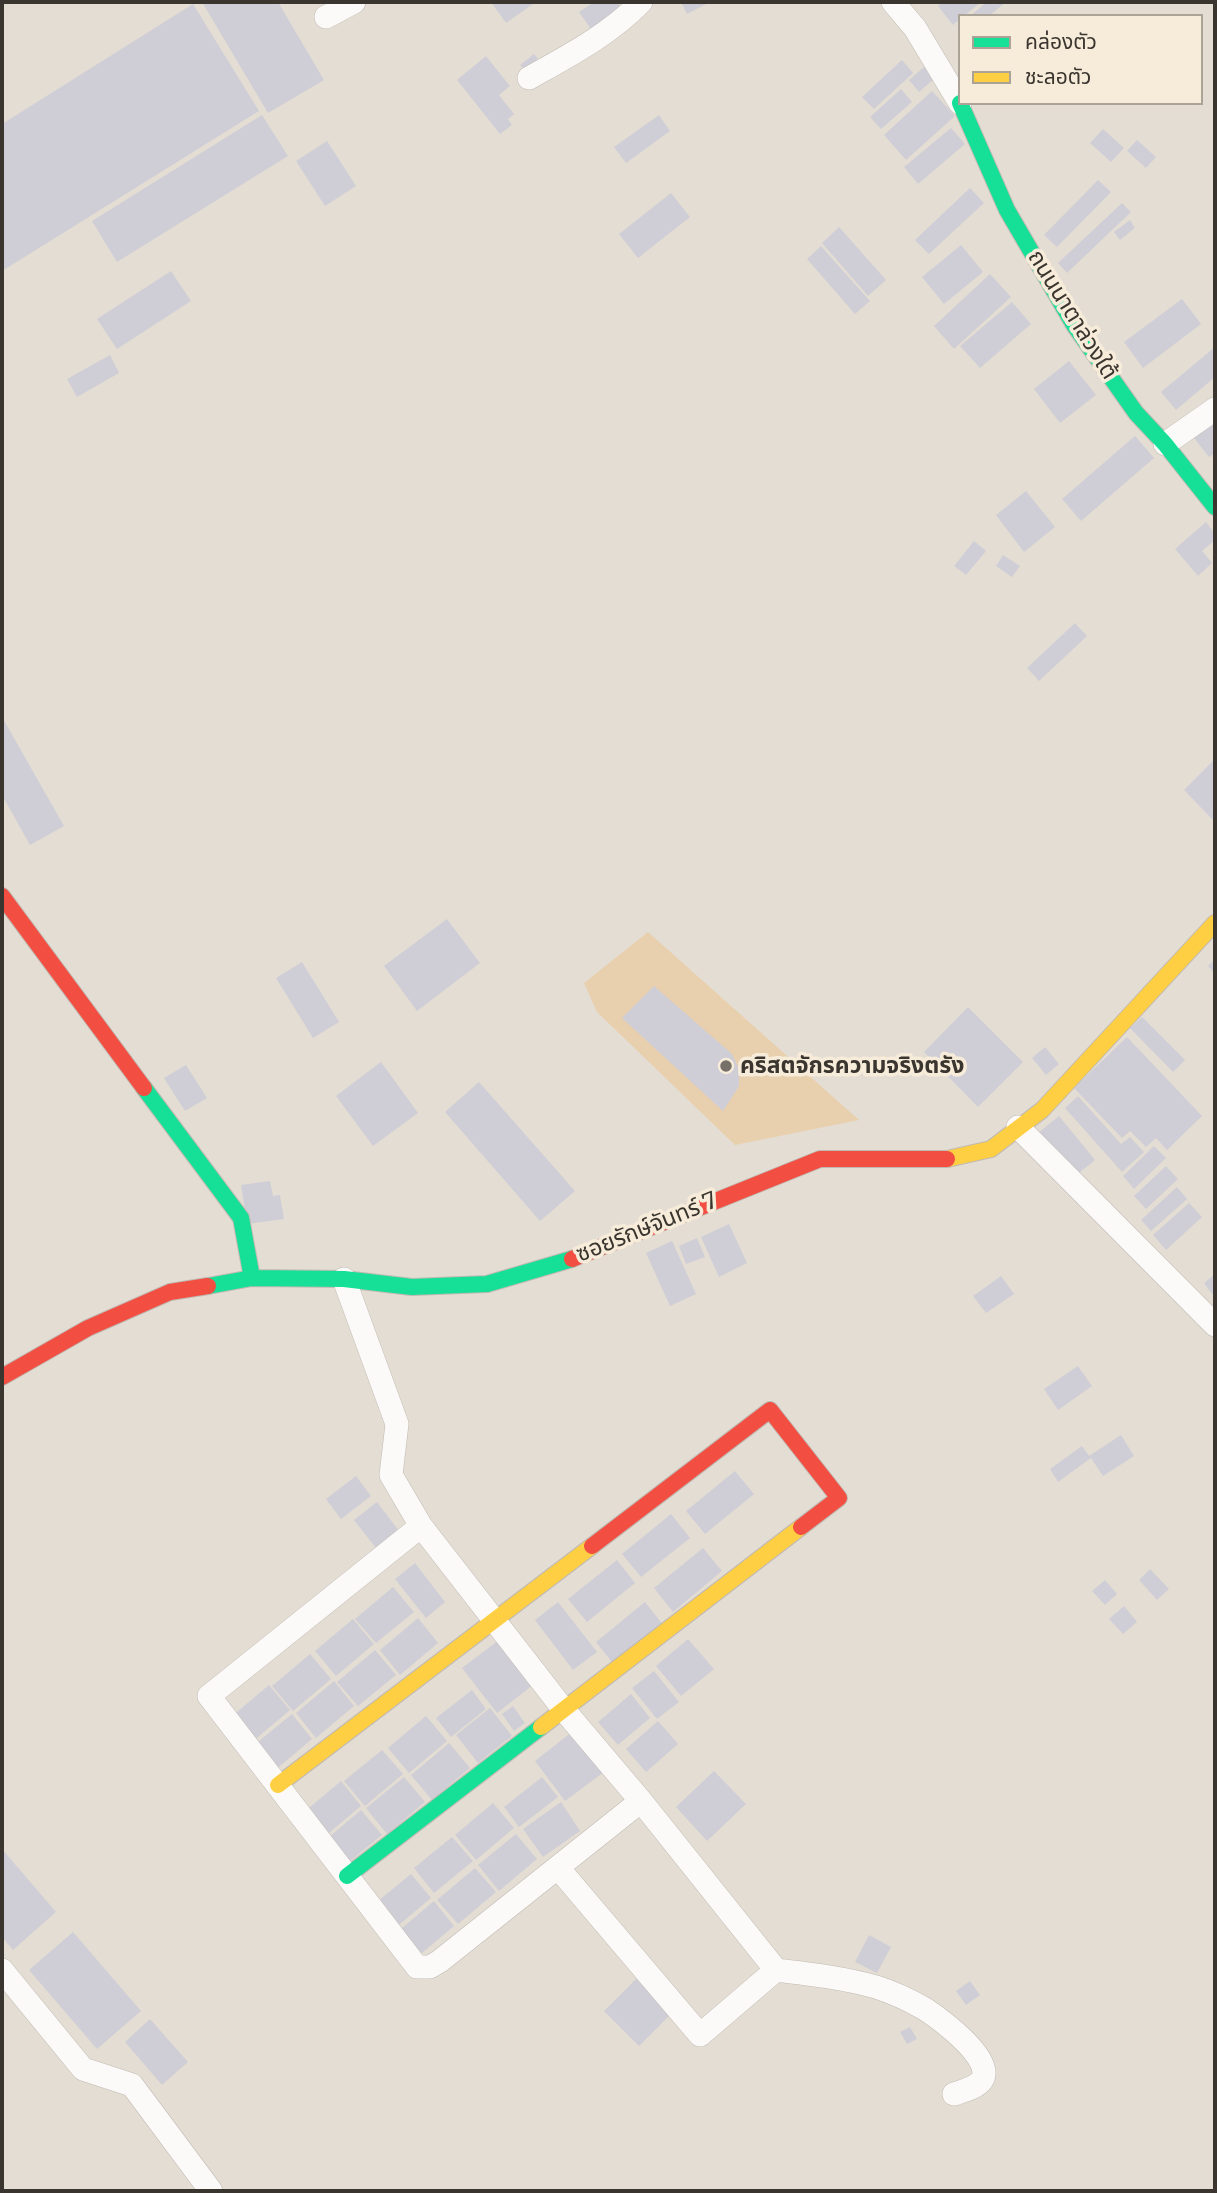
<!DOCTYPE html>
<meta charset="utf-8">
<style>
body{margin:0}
#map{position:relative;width:1217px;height:2193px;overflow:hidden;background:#e4ddd3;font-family:Merriweather,"Noto Sans Thai",serif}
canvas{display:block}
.frame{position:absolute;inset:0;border:4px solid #3a362f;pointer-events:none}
.legend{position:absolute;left:958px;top:14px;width:245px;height:91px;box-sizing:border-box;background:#f7ebda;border:2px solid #aba396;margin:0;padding:9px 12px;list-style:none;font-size:21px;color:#3a362f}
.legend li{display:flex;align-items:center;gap:14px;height:35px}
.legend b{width:35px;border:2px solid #aba396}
</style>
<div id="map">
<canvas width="1217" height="2193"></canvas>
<div class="frame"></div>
<ul class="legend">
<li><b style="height:9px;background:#16e098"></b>คล่องตัว</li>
<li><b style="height:9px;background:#ffcf43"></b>ชะลอตัว</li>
</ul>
</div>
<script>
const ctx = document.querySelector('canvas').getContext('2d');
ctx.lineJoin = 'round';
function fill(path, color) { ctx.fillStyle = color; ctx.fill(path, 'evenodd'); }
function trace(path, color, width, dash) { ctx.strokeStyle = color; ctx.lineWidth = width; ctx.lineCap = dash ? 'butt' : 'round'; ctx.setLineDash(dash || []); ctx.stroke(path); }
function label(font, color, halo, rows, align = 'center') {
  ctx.font = font + ' Merriweather,"Noto Sans Thai",serif'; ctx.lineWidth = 7; ctx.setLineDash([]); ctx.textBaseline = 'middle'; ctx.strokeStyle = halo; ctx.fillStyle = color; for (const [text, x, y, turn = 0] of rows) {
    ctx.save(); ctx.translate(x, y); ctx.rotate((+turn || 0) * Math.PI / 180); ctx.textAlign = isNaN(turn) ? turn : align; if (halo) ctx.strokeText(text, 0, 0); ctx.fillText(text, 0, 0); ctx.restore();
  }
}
fill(new Path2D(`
 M648,932L859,1120L735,1145L597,1012L584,983Z`), '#e8d0ae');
fill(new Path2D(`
 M202,2H278L324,80L268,113Z
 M491,2H536L506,23Z
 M594,2H617L623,10L593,32L579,12Z
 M681,2H710L687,14Z
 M943,2H981L964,16H960V19L953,25L938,6Z
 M987,2H1006L989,16H970Z
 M193,4L259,111L2,271V124Z
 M534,54L538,59L525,70L520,65Z
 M486,56L510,86L499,95L514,114L508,119L512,125L500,134L457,80Z
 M902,60L913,73L874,109L862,97Z
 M924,67L934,79L919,92L909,80Z
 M901,89L912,102L881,129L870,117Z
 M932,91L955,116L906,160L884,135Z
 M262,115L288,156L117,262L92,221Z
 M659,115L670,131L626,163L614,147Z
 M951,128L965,144L918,184L904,167Z
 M1103,129L1124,148L1111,162L1090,143Z
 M1137,140L1156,157L1146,168L1127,151Z
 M327,141L356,186L325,206L296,161Z
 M1098,180L1111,192L1057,247L1044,235Z
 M970,188L984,203L929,254L915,240Z
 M671,193L690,217L638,258L619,234Z
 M1122,203L1131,212L1067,273L1058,263Z
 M1130,220L1135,228L1120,240L1114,232Z
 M839,227L886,280L868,296L822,243Z
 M961,245L983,272L944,304L922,277Z
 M821,246L870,301L855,314L807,259Z
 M171,271L191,301L117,349L97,319Z
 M990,274L1011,297L954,349L934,326Z
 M1182,299L1201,324L1143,368L1124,342Z
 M1012,302L1031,324L980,368L960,346Z
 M1215,347V377L1176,410L1161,392Z
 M110,355L119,373L77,397L67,379Z
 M1069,361L1096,395L1060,423L1034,389Z
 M1215,421V453L1209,457L1194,438Z
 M1135,436L1154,458L1081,521L1062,499Z
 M1026,491L1055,527L1024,552L996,515Z
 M1206,522L1215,534V540L1202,551L1212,563L1198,576L1175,549Z
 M974,541L986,551L966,575L954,566Z
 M1003,555L1020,566L1012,577L996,566Z
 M1075,623L1087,636L1039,681L1027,668Z
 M2,717L64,826L30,845L2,795Z
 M1215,759V822L1184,790Z
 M447,919L480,963L417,1011L384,966Z
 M1215,959V974L1208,966Z
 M302,962L339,1022L313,1038L276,978Z
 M654,986L732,1054L739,1069V1086L723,1111L622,1018Z
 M968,1007L1023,1062L978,1107L924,1052Z
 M1142,1017L1185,1060L1173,1072L1130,1028Z
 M1127,1037L1202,1116L1167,1150L1156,1138L1146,1147L1130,1131L1122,1138L1074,1088Z
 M1045,1047L1059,1064L1046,1075L1032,1058Z
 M381,1062L418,1113L373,1146L336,1096Z
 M186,1065L207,1098L185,1111L164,1078Z
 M479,1082L575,1191L540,1221L445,1112Z
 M1078,1096L1121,1144L1130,1137L1144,1152L1122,1172L1065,1108Z
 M1059,1116L1095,1160L1074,1177L1038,1133Z
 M1154,1146L1166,1158L1134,1189L1123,1176Z
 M1166,1166L1178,1179L1146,1209L1134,1196Z
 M270,1181L273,1196L280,1195L284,1219L247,1224L241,1185Z
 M1177,1187L1187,1199L1151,1231L1141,1220Z
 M1189,1203L1202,1217L1166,1250L1153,1235Z
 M729,1224L747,1263L719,1277L701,1237Z
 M697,1238L705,1257L686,1264L679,1246Z
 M672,1241L696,1294L670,1306L646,1253Z
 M1215,1274V1292L1212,1294L1204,1283Z
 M1001,1276L1014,1294L986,1313L973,1296Z
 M1078,1366L1092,1386L1058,1410L1044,1389Z
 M1121,1435L1134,1456L1103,1476L1091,1458L1058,1482L1050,1469L1082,1446L1089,1456Z
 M735,1471L754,1494L705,1534L686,1511Z
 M356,1476L371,1496L341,1519L326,1499Z
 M377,1502L399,1531L376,1548L354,1520Z
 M671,1514L690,1538L641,1577L622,1554Z
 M703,1548L722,1571L673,1612L654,1588Z
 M617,1560L635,1583L587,1622L568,1599Z
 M415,1563L445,1602L426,1618L395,1579Z
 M1150,1569L1169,1589L1157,1600L1139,1580Z
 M1105,1580L1117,1594L1105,1605L1092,1591Z
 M393,1587L414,1612L376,1643L355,1619Z
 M558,1602L597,1652L573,1670L535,1620Z
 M645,1602L664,1626L615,1666L596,1642Z
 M1124,1606L1137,1622L1123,1634L1109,1619Z
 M418,1618L438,1643L400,1675L380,1650Z
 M353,1619L374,1644L336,1676L315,1651Z
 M688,1639L714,1669L681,1696L656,1666Z
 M499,1640L533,1685L497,1713L462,1668Z
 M375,1650L396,1675L358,1706L337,1682Z
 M310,1654L331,1679L293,1711L272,1686Z
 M654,1671L679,1702L657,1719L632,1688Z
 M334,1681L354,1706L316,1738L296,1713Z
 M269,1685L290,1710L252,1742L231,1717Z
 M472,1690L486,1709L451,1737L436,1718Z
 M631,1694L650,1718L618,1745L598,1722Z
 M513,1706L525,1723L514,1731L502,1714Z
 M490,1708L512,1736L478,1763L456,1735Z
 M292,1714L312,1739L274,1771L253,1746Z
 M426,1716L447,1741L409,1773L388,1748Z
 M658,1721L678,1744L646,1772L626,1749Z
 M573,1731L604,1772L565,1801L535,1761Z
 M449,1743L470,1768L432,1800L411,1775Z
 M382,1750L403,1774L365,1806L344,1781Z
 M714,1771L746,1804L707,1841L676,1807Z
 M404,1777L425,1802L387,1834L366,1808Z
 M542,1777L558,1797L519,1827L504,1807Z
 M341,1781L361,1806L323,1838L303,1813Z
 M561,1802L580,1831L543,1857L523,1829Z
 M493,1803L514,1828L476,1860L455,1835Z
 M361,1810L382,1835L343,1867L323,1842Z
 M516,1834L537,1859L499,1891L478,1865Z
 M452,1837L473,1861L434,1893L414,1868Z
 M2,1849L56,1912L13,1950L2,1937Z
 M475,1868L496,1892L458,1924L437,1900Z
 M411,1874L431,1898L393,1930L373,1905Z
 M434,1901L454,1926L416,1958L396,1933Z
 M73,1932L141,2011L97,2049L29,1970Z
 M869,1935L891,1947L877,1973L855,1962Z
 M636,1979L671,2014L639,2046L604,2011Z
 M970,1981L980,1995L966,2005L956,1991Z
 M150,2019L188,2062L162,2085L125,2042Z
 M910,2027L917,2039L907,2044L900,2032Z`), '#cfced6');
const street = new Path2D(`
 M893,2L915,28L960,103
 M326,17L354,2
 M529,78C568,56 609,35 641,2
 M1165,444L1215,409
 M1018,1127L1215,1325
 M344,1279L397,1424L391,1475L421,1526L564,1710L641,1801L776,1970C810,1974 844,1978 876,1987C892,1992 911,2001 925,2009C940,2019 995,2059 982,2080C976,2088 963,2091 954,2094
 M421,1526L209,1696L417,1967H430L440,1961L641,1801
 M559,1869L700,2035L776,1970
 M2,1970L83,2069L132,2085L211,2191`);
const fast = new Path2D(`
 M960,103L1007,210L1074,325L1136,413L1165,444L1215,507
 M144,1088L241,1218L252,1278
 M208,1286L252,1278L344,1279L412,1287L487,1284L572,1259
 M347,1876L541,1727`);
const slow = new Path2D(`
 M947,1159L991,1149L1042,1110L1215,923
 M541,1727L801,1527
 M278,1785L592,1546`);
const jam = new Path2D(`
 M2,896L144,1088
 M572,1259L820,1159H947
 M2,1377L88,1328L170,1292L208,1286
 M592,1546L770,1410L839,1498L801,1527`);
trace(street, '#c0bab3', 24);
trace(fast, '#c0bab3', 18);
trace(slow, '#c0bab3', 18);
trace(jam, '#c0bab3', 18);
trace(street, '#fbfaf8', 23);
trace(fast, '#16e098', 16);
trace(slow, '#ffcf43', 16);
trace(jam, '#f24e42', 16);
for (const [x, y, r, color] of [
 [726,1066,7,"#767068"]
]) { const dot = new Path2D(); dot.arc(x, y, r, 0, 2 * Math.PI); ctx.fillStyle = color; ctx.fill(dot); trace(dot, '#f7ebda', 2.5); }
label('23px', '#3a362f', '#f7ebda', [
 ["ถนนนาตาล่วงใต้",1072,315,58],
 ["ซอยรักษ์จันทร์ 7",647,1228,-22]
]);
label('bold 23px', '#3a362f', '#f7ebda', [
 ["คริสตจักรความจริงตรัง",740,1066]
], 'left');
</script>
